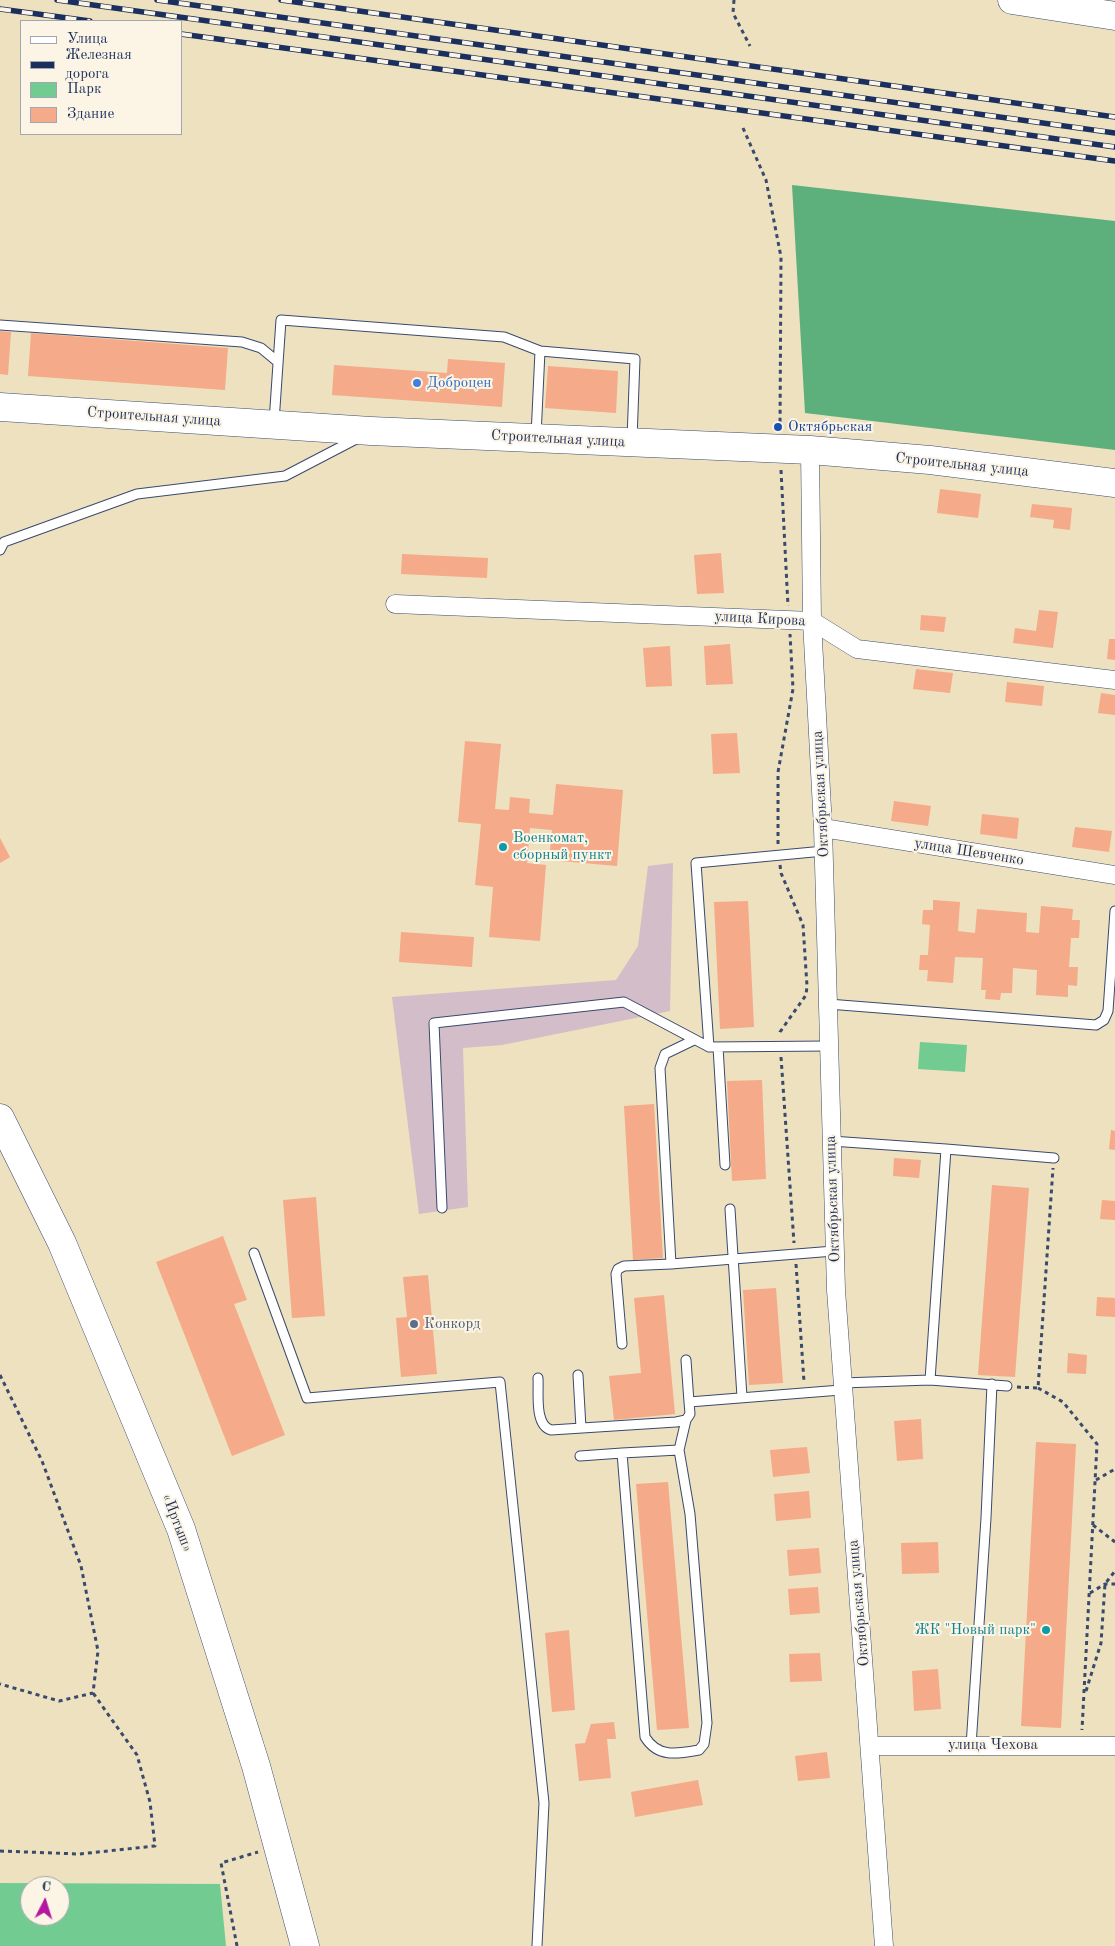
<!DOCTYPE html>
<meta charset="utf-8">
<style>
body{margin:0}
#map{position:relative;width:1115px;height:1946px;overflow:hidden;background:#ede1bf;font-family:"Old Standard TT",serif}
canvas{display:block}
.legend{position:absolute;left:20px;top:20px;width:162px;height:115px;box-sizing:border-box;background:#fcf5e5;border:1px solid #a2a6af;margin:0;padding:6px 9px;list-style:none;font-size:15px;color:#1b2f5e}
.legend li{display:flex;align-items:center;gap:10px;height:25px}
.legend b{width:25px;border:1px solid #a2a6af}
.north{position:absolute;left:20px;top:1876px;width:50px;height:50px;box-sizing:border-box;background:#fcf5e5;border:1px solid #a2a6af;border-radius:50%;rotate:5deg;font-size:14px;font-weight:700;line-height:20px;text-align:center;color:#1b2f5e}
.north::after{content:'';display:block;margin:auto;width:18px;height:22px;background:#b5179e;clip-path:polygon(50% 0,100% 100%,50% 72%,0 100%)}
</style>
<div id="map">
<canvas width="1115" height="1946"></canvas>
<ul class="legend">
<li><b style="height:6px;background:#fff"></b>Улица</li>
<li><b style="height:6px;background:#1b2f5e"></b>Железная дорога</li>
<li><b style="height:14px;background:#72cc92"></b>Парк</li>
<li><b style="height:14px;background:#f5aa89"></b>Здание</li>
</ul>
<div class="north">С</div>
</div>
<script>
const ctx = document.querySelector('canvas').getContext('2d');
ctx.lineJoin = 'round';
function fill(path, color) { ctx.fillStyle = color; ctx.fill(path, 'evenodd'); }
function trace(path, color, width, dash) { ctx.strokeStyle = color; ctx.lineWidth = width; ctx.lineCap = dash ? 'butt' : 'round'; ctx.setLineDash(dash || []); ctx.stroke(path); }
function label(font, color, halo, rows, align = 'center') {
  ctx.font = font + ' "Old Standard TT",serif'; ctx.lineWidth = 4; ctx.setLineDash([]); ctx.textBaseline = 'middle'; ctx.strokeStyle = halo; ctx.fillStyle = color; for (const [text, x, y, turn = 0] of rows) {
    ctx.save(); ctx.translate(x, y); ctx.rotate((+turn || 0) * Math.PI / 180); ctx.textAlign = isNaN(turn) ? turn : align; if (halo) ctx.strokeText(text, 0, 0); ctx.fillText(text, 0, 0); ctx.restore();
  }
}
fill(new Path2D(`
 M673,863L670,1011L502,1045L463,1048L468,1207L419,1214L392,997L616,980L638,946L648,866Z`), '#d2bdc8');
fill(new Path2D(`
 M920,1042L967,1045L965,1072L918,1069Z
 M0,1883L220,1884L226,1946H0ZM30,1886H60V1916H30Z`), '#72cc92');
fill(new Path2D(`
 M792,185L1115,221V450L805,413Z`), '#5db07c');
fill(new Path2D(`
 M0,331L11,332L8,375L0,374Z
 M31,333L228,348L225,390L28,376Z
 M448,359L505,363L502,407L332,395L334,365L447,373Z
 M548,366L618,371L616,413L545,408Z
 M940,489L981,494L978,518L937,513Z
 M1032,504L1072,508L1070,530L1053,528L1054,520L1030,517Z
 M721,553L724,593L697,594L694,555Z
 M402,554L488,558L487,578L401,574Z
 M1039,610L1058,612L1053,648L1013,643L1015,628L1036,631Z
 M921,615L946,617L944,632L920,630Z
 M1109,639H1115V660L1107,659Z
 M730,644L733,684L706,685L704,646Z
 M670,646L672,686L646,687L643,648Z
 M916,669L953,673L950,693L913,689Z
 M1007,682L1044,686L1042,706L1005,702Z
 M1101,693L1115,695V715L1098,713Z
 M737,733L740,773L713,774L711,734Z
 M465,741L501,744L495,809L509,810L510,797L530,799L529,813L553,815L556,784L623,790L617,866L549,860L552,830L530,828L527,863L546,865L540,941L489,937L493,887L475,885L481,824L458,822Z
 M894,801L931,806L928,826L891,821Z
 M982,814L1019,818L1017,839L980,834Z
 M1075,827L1112,831L1109,852L1072,847Z
 M0,838L10,857L0,863Z
 M933,900L960,902L958,931L975,933L977,909L1027,913L1026,932L1039,933L1041,906L1073,909L1072,920H1080L1079,938H1071L1069,967H1078L1077,986L1068,985V997L1036,995L1037,970L1013,968L1012,993H1001L1000,1000L985,999L986,990H981L983,958L955,957L953,983L927,981L928,970H919L920,955H928L930,925L922,924L923,910H933Z
 M748,901L754,1027L720,1029L714,902Z
 M401,932L474,937L472,967L399,962Z
 M762,1080L766,1179L732,1181L727,1081Z
 M654,1104L663,1258L633,1260L624,1106Z
 M1111,1130L1115,1131V1150L1109,1149Z
 M894,1158L921,1160L919,1178L893,1176Z
 M992,1185L1029,1188L1015,1377L978,1375Z
 M316,1197L325,1316L292,1318L283,1200Z
 M1102,1200L1115,1201V1220L1100,1219Z
 M223,1236L247,1300L234,1304L285,1435L232,1456L156,1262Z
 M428,1275L437,1374L401,1377L396,1318L407,1317L403,1277Z
 M776,1288L783,1383L749,1385L743,1290Z
 M664,1295L675,1414L614,1420L609,1376L641,1373L634,1298Z
 M1097,1297L1115,1298V1317L1096,1316Z
 M1068,1353L1087,1355L1086,1374L1067,1373Z
 M921,1419L923,1459L897,1461L894,1421Z
 M1036,1442L1076,1444L1061,1728L1021,1726Z
 M807,1447L810,1473L773,1477L770,1450Z
 M668,1482L689,1728L657,1730L636,1484Z
 M809,1491L811,1518L776,1521L774,1494Z
 M938,1542L939,1573L902,1574L901,1543Z
 M819,1548L821,1573L789,1576L787,1550Z
 M818,1587L820,1613L790,1615L788,1589Z
 M569,1630L575,1710L552,1712L545,1633Z
 M820,1653L822,1681L790,1682L789,1654Z
 M938,1669L941,1709L914,1711L912,1671Z
 M614,1722L616,1739H607L611,1778L579,1781L575,1744L585,1743L591,1724Z
 M827,1752L830,1778L798,1781L795,1756Z
 M698,1780L703,1805L635,1817L631,1792Z`), '#f5aa89');
const service = new Path2D(`
 M0,325L242,342L261,348L278,362
 M540,351L635,359L632,439
 M274,422L281,320L504,337L540,351L536,436
 M0,550L4,542L137,494L285,476L358,438
 M828,1004L1096,1025L1104,1020L1108,1011L1115,911
 M694,1040L665,1054L660,1068L671,1264L834,1251
 M709,1047L696,863L824,851
 M718,1047L725,1165
 M831,1141L946,1149L930,1380L842,1383
 M946,1149L1054,1158
 M442,1208L434,1023L624,1002L709,1047L829,1046
 M730,1209L742,1397
 M254,1253L307,1398L500,1382L544,1803L537,1946
 M622,1344L616,1274L618,1269L624,1266L671,1264
 M686,1360L689,1402
 M578,1375L581,1428
 M538,1378C539,1392 534,1425 551,1430L676,1422L686,1420L690,1414L689,1402L841,1390
 M930,1380L1007,1386
 M622,1453L679,1450
 M580,1456L622,1453L645,1737C658,1758 677,1754 699,1750L704,1744L707,1723L690,1514L679,1450L686,1420
 M971,1746L986,1518L992,1384`);
const minor = new Path2D(`
 M810,450L812,621L823,828L836,1290L884,1946
 M395,604L812,621L857,649L1115,680
 M823,828L1115,875
 M870,1746H1115`);
const primary = new Path2D(`
 M1012,0L1115,16
 M0,407L371,431L810,450L930,460L1115,483`);
const trunk = new Path2D(`
 M0,1118L62,1243L181,1529L256,1766L305,1946`);
trace(service, '#3a4a6d', 11);
trace(minor, '#3a4a6d', 19);
trace(primary, '#3a4a6d', 29);
trace(trunk, '#3a4a6d', 29);
trace(new Path2D(`
 M734,0L733,13L750,46
 M743,128L766,180L781,257L780,428
 M781,470L788,606
 M778,844V772L793,689L790,634
 M780,865L781,873L803,925L807,986L806,995L780,1032V1036
 M781,1057L794,1243
 M796,1264L804,1382
 M0,1375L42,1461L81,1566L98,1651L93,1693L59,1701L0,1684
 M1017,1387L1038,1388L1053,1168
 M1038,1388L1063,1402L1097,1444L1082,1730
 M1096,1480L1115,1469
 M1093,1525L1115,1542
 M1090,1593L1105,1584H1115
 M1086,1691L1101,1643L1105,1584L1115,1571
 M0,1851L79,1854L155,1846L150,1802L137,1755L93,1693
 M237,1946L221,1863L258,1852`), '#3a4a6d', 3, [4, 4]);
trace(service, '#fff', 9);
trace(minor, '#fff', 18);
trace(primary, '#fff', 28);
trace(trunk, '#fff', 28);
const rail = new Path2D(`
 M57,0L1115,147
 M157,0L1115,133
 M281,0L1115,117
 M0,9L90,21
 M181,34L1115,161`);
trace(rail, '#1b2f5e', 5.5);
trace(rail, '#fcf5e5', 4, [11]);
for (const [x, y, r, color] of [
 [417,383,5,"#3f7fe0"],
 [778,427,5,"#1a4fb4"],
 [503,847,5,"#0f9aa8"],
 [414,1324,5,"#5c6f8a"],
 [1046,1630,5,"#0f9aa8"]
]) { const dot = new Path2D(); dot.arc(x, y, r, 0, 2 * Math.PI); ctx.fillStyle = color; ctx.fill(dot); trace(dot, '#fcf5e5', 2); }
label('15px', '#366cbe', '#fcf5e5', [
 ["Доброцен",427,383]
], 'left');
label('15px', '#1b2f5e', '#fcf5e5', [
 ["Строительная улица",154,417,4],
 ["Строительная улица",558,439,3],
 ["Строительная улица",962,465,6],
 ["улица Кирова",760,619,3],
 ["Октябрьская улица",821,794,-93],
 ["улица Шевченко",969,852,9],
 ["Октябрьская улица",833,1199,-92],
 ["«Иртыш»",177,1523,69],
 ["Октябрьская улица",859,1603,-95],
 ["улица Чехова",993,1745]
]);
label('15px', '#164399', '#fcf5e5', [
 ["Октябрьская",788,427]
], 'left');
label('15px', '#0d838f', '#fcf5e5', [
 ["Военкомат,",513,838],
 ["сборный пункт",513,855],
 ["ЖК \"Новый парк\"",1036,1630,"right"]
], 'left');
label('15px', '#4e5e75', '#fcf5e5', [
 ["Конкорд",424,1324]
], 'left');
</script>
